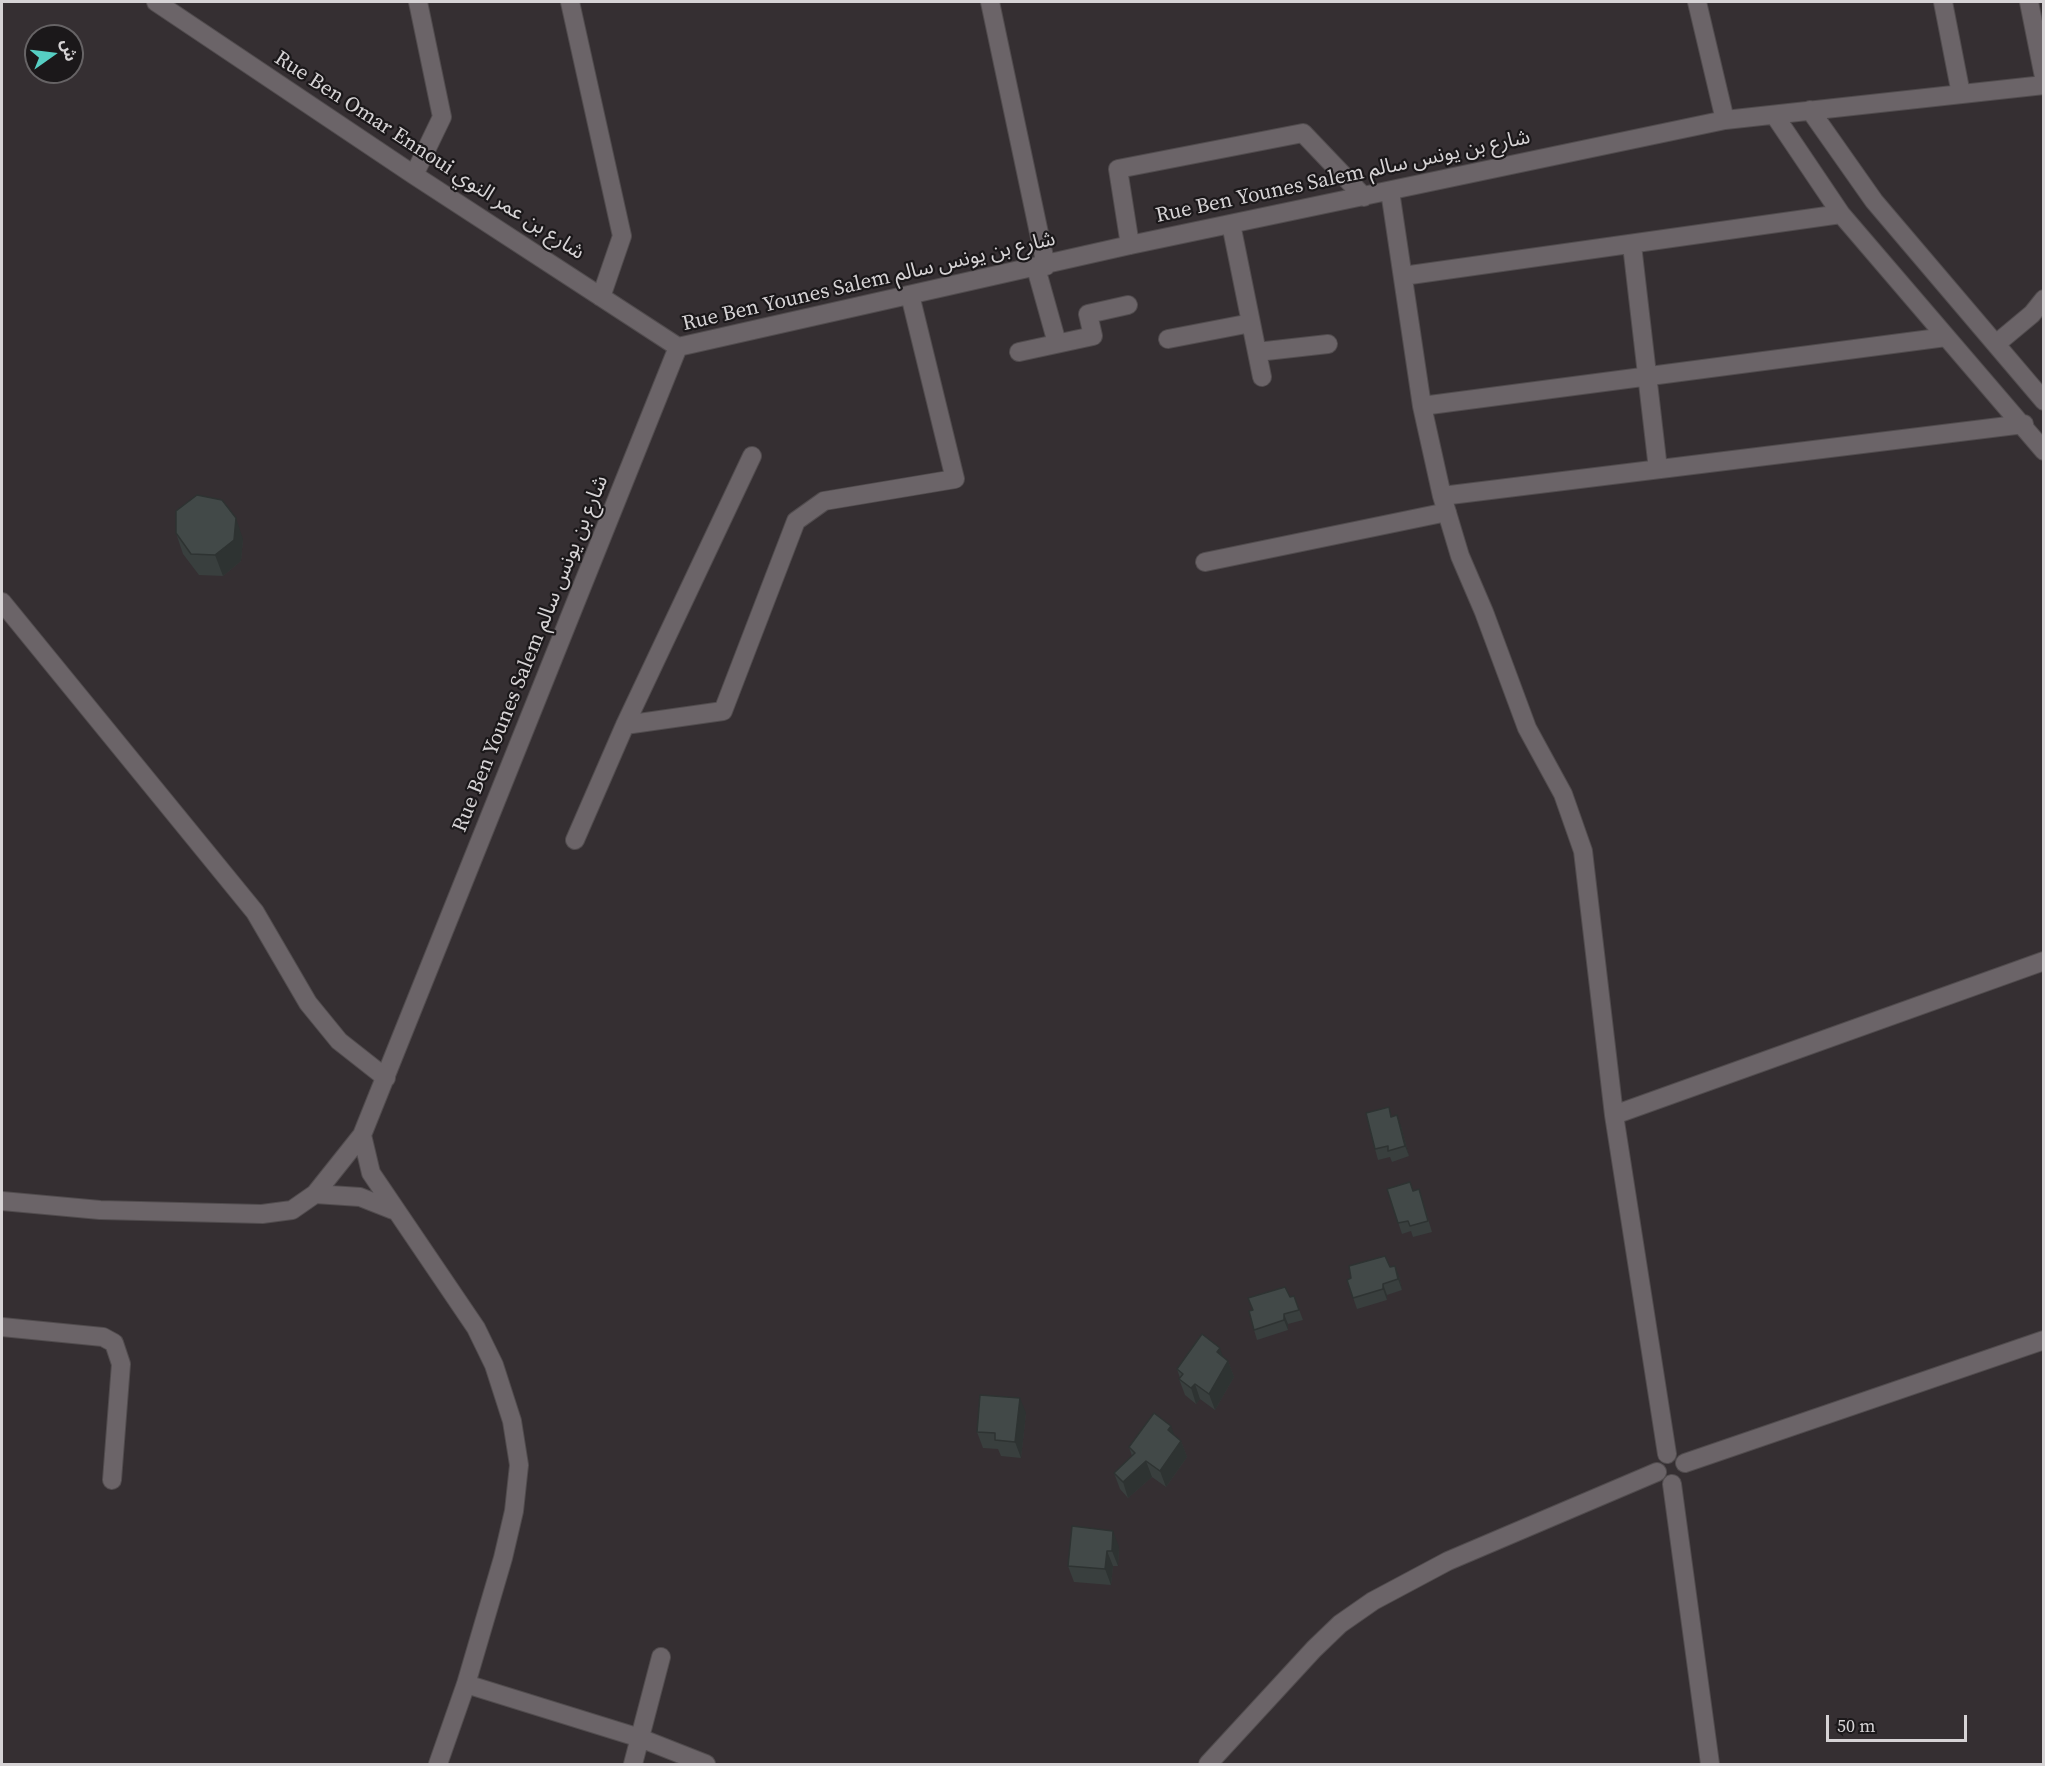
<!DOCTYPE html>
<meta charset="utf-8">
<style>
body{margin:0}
#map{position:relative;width:2045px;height:1766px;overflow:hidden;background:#352f32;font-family:"Source Serif 4","Noto Sans Arabic",serif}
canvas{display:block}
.frame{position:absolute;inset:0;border:3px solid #d6d3d5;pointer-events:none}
.north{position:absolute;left:24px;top:24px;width:60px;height:60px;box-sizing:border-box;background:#1b181a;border:2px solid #666365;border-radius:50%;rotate:76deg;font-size:16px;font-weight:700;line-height:24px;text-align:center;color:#d6d3d5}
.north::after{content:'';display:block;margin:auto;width:21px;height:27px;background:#56cec3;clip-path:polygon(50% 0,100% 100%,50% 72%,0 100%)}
.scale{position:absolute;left:1826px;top:1715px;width:141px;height:27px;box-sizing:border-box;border:3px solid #d6d3d5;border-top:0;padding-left:8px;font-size:18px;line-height:21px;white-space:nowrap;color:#d6d3d5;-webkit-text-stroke:4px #1b181a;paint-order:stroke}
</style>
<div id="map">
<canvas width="2045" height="1766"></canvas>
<div class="frame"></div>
<div class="north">ش</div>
<div class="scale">50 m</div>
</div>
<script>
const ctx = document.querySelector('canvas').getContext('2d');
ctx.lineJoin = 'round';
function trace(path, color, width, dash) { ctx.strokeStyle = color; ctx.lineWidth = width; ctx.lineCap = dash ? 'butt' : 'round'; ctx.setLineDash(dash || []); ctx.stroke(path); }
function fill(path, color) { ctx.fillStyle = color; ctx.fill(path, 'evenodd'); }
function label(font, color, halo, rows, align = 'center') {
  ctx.font = font + ' "Source Serif 4","Noto Sans Arabic",serif'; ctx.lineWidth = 4.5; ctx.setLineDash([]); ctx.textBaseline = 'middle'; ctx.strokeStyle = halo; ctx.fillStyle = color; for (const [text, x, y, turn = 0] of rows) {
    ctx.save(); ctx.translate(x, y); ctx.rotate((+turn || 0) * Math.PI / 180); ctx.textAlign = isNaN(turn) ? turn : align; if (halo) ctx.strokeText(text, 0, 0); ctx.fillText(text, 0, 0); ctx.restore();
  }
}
const minor = new Path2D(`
 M156,2L414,175L678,347
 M570,2L622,236L601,297
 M990,2L1046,266
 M1697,2L1725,120
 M1943,2L1961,94
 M2029,2L2044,77
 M1810,110L1874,201L2044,401
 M1775,116L1841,214L2044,451
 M414,175L442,117L418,2
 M1390,191L1422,406L1442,496L1460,556L1484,612L1527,728L1563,794L1583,851L1614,1115L1667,1454
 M1231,224L1262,377
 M1130,245L1118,169L1303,133L1364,197
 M1632,245L1658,469
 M1036,268L1057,343
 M1403,276L1841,214
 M1168,339L1251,323
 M1996,344L2032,314L2044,299
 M678,347L1130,245L1725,120L2044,85
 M1019,352L1093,336L1088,314L1128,305
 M1257,352L1328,344
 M1422,406L1946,337
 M1442,496L2024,424
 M1205,562L1447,512
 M2,602L255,912L308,1003L339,1041L386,1078
 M625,725L723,711L796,521L824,501L955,479L910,295
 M575,840L625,725L752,456
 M1614,1115L2044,961
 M362,1135L371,1173L476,1328L494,1365L512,1421L519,1465L514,1511L503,1558L466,1684L438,1764
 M315,1194L360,1197L393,1210
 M2,1201L100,1210L262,1214L292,1210L315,1194L362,1135L678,347
 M2,1327L103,1337L114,1343L121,1364L112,1480
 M1685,1463L2044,1340
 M1672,1484L1710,1764
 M466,1684L640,1738L706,1764
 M633,1764L661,1657
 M1208,1764L1314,1649L1340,1624L1373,1601L1448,1561L1657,1472`);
trace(minor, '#514c4e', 20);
trace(minor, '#6b6468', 18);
fill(new Path2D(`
 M176,533L243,539L241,561L223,576L199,575L183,554Z
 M1392,1117L1401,1126L1409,1156L1392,1162L1390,1157L1378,1160L1375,1149Z
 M1387,1189L1414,1191L1419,1189L1432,1232L1413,1237L1411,1231L1402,1234Z
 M1390,1267L1399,1276L1402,1290L1387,1295V1300L1357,1309L1347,1280Z
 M1294,1296L1303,1320L1288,1324V1330L1257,1340L1254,1330L1290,1297Z
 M1223,1357L1228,1361L1234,1377L1215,1410L1200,1399L1196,1404L1185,1395L1179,1379L1180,1378L1177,1369Z
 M1026,1413L1021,1458L1001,1456L998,1449L983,1448L977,1432Z
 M1175,1436L1181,1441L1187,1457L1166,1487L1152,1477L1128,1498L1120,1489L1114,1473L1132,1456L1129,1447Z
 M1072,1526L1119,1547L1118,1566H1113L1111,1585L1074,1582L1068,1566Z`), '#393f3e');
fill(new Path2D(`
 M236,518L243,539L241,561L223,576L215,555Z
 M1397,1115L1401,1126L1409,1156L1405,1146Z
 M1395,1266L1399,1276L1402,1290L1398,1279Z
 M1383,1284L1387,1295V1300L1383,1289Z
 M1284,1314L1288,1324V1330L1284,1320Z
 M1220,1348L1225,1364L1217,1352Z
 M1228,1361L1234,1377L1215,1410L1209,1394Z
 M1195,1384L1200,1399L1196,1404L1191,1388Z
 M1020,1398L1026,1413L1021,1458L1015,1442Z
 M1171,1426L1177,1442L1168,1430Z
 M1181,1441L1187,1457L1166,1487L1160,1471Z
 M1146,1461L1152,1477L1128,1498L1123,1482Z
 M1113,1531L1119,1547L1118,1566L1112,1551Z
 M1107,1551L1113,1566L1111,1585L1105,1569Z`), '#2e3332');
const building = new Path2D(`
 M197,495L222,500L236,518L234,540L215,555L191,554L176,533V511Z
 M1389,1107L1391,1117L1397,1115L1405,1146L1388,1151V1146L1375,1149L1366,1113Z
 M1410,1182L1413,1191L1419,1189L1428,1221L1410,1226L1408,1221L1398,1223L1387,1189Z
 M1385,1256L1390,1267L1395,1266L1398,1279L1383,1284V1289L1353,1298L1347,1280L1351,1278L1349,1266Z
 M1285,1287L1290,1297L1294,1296L1299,1310L1284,1314V1320L1254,1330L1249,1311L1253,1310L1248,1298Z
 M1202,1334L1220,1348L1217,1352L1228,1361L1209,1394L1195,1384L1191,1388L1179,1379L1183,1374L1177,1369Z
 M980,1395L1020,1398L1015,1442L995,1440V1433L977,1432Z
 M1154,1413L1171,1426L1168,1430L1181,1441L1160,1471L1146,1461L1123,1482L1114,1473L1135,1453L1129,1447Z
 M1072,1526L1113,1531L1112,1551H1107L1105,1569L1068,1566Z`);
fill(building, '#424948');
trace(building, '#2e3332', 1.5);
label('21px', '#d6d3d5', '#1b181a', [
 ["Rue Ben Omar Ennoui شارع بن عمر النوي",429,156,33],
 ["Rue Ben Younes Salem شارع بن يونس سالم",1343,177,-12],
 ["Rue Ben Younes Salem شارع بن يونس سالم",869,282,-13],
 ["Rue Ben Younes Salem شارع بن يونس سالم",531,654,-68]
]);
</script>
